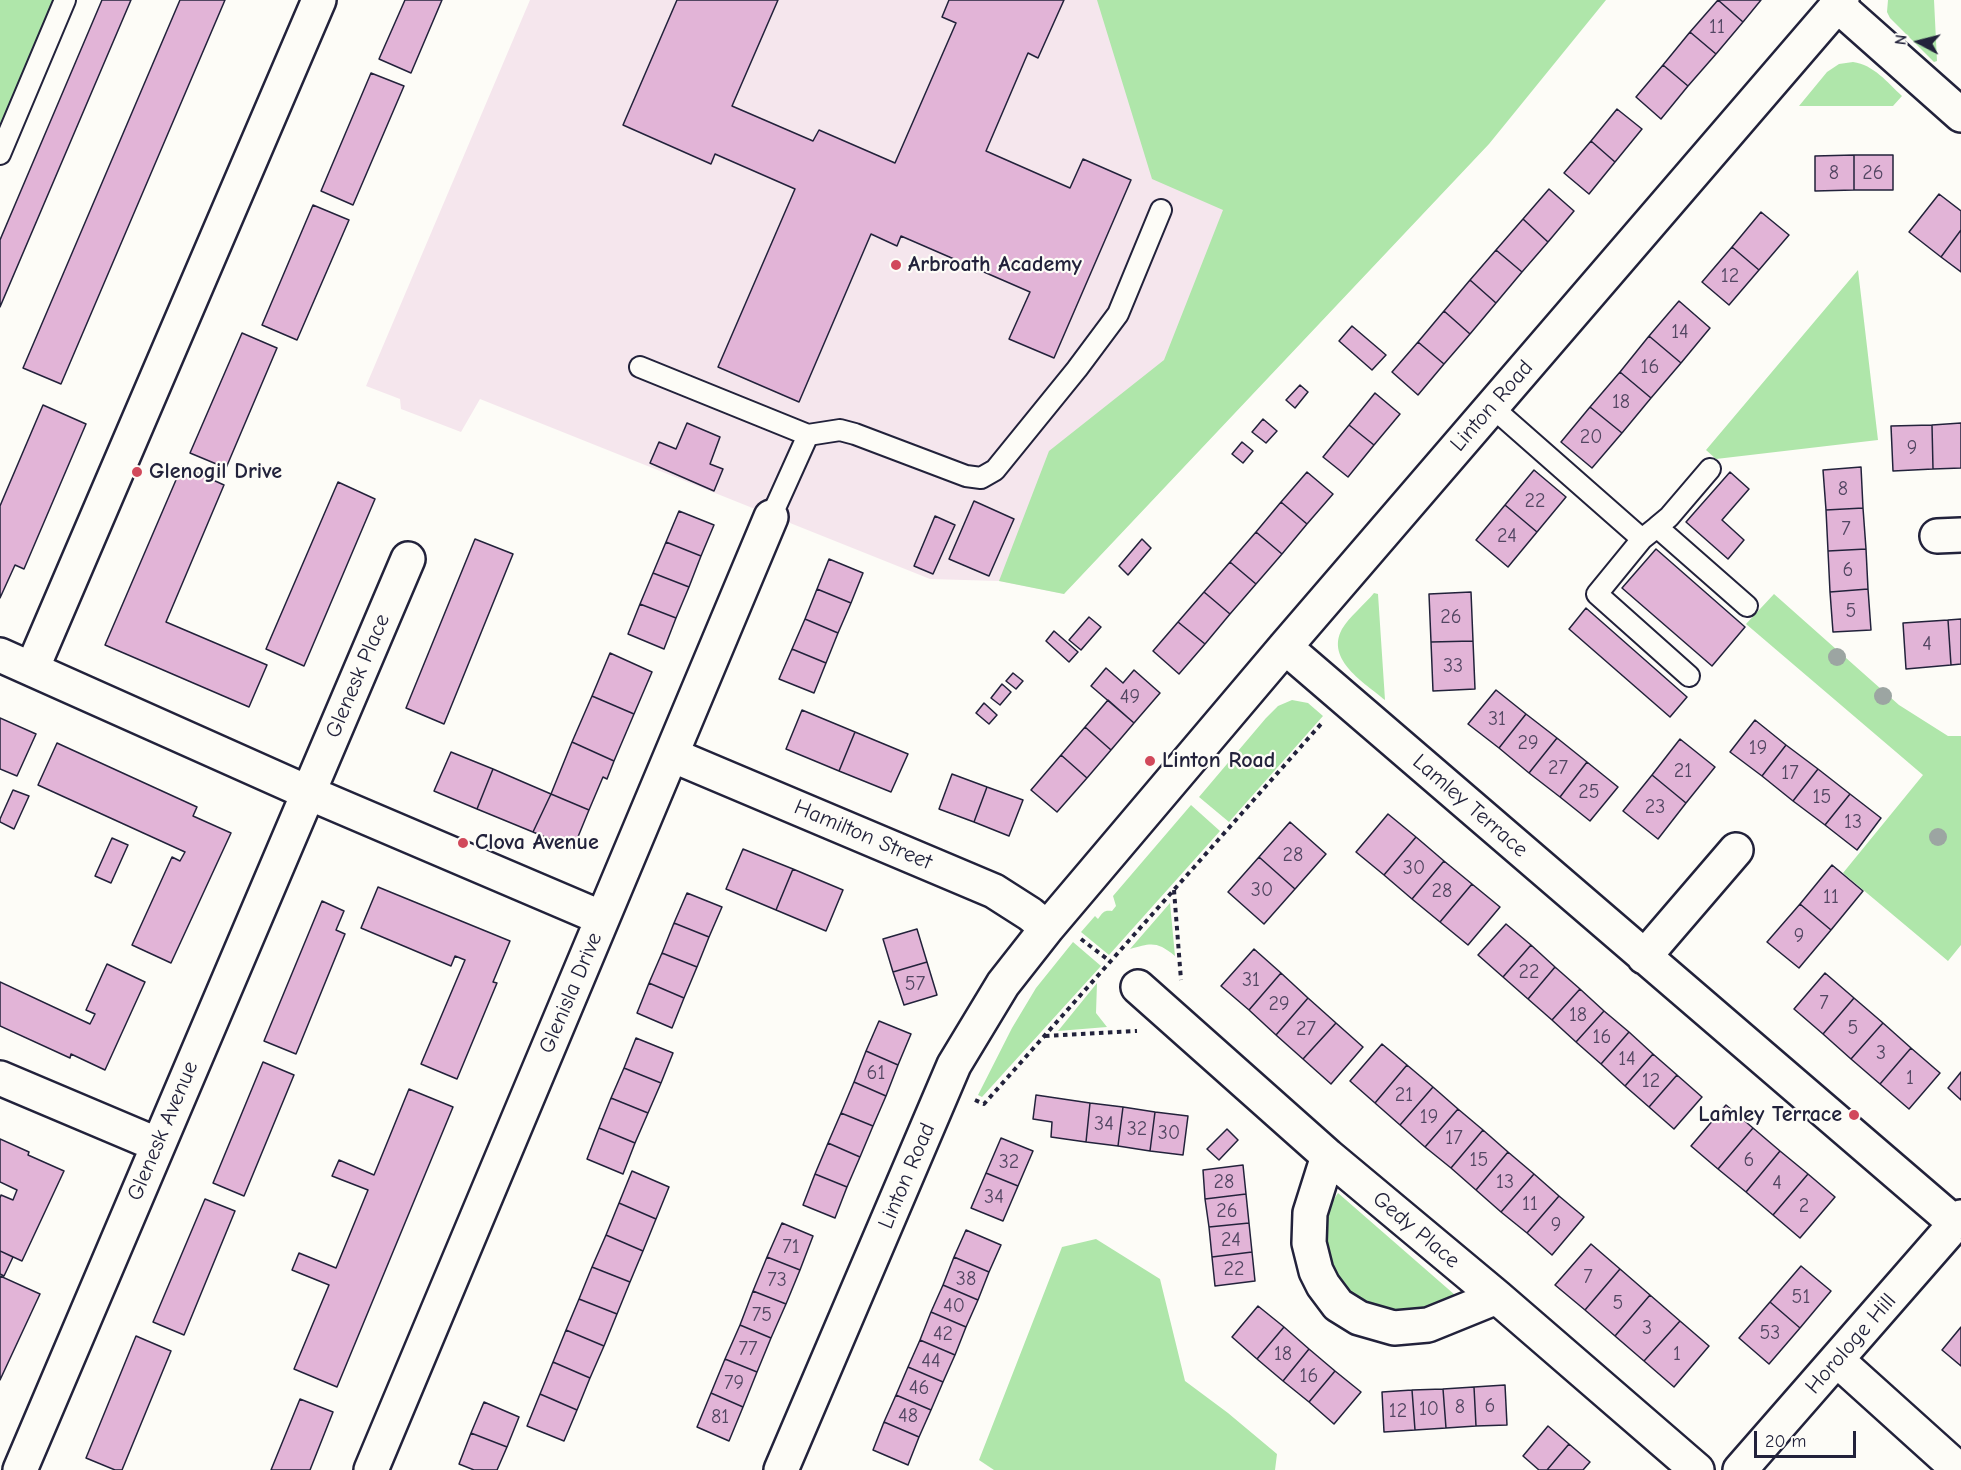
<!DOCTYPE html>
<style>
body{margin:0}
#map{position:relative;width:1961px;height:1470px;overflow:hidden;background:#fdfcf7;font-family:"Comic Neue",sans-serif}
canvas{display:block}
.north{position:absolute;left:1889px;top:12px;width:60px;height:60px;-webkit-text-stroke:4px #fdfcf7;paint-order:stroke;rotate:277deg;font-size:16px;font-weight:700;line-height:24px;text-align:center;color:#22223b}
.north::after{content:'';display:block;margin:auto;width:21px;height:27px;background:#22223b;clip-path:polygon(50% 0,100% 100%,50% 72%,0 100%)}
.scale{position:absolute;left:1754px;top:1431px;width:102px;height:27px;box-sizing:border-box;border:3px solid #22223b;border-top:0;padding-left:8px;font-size:18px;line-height:21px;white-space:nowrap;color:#22223b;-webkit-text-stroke:4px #fdfcf7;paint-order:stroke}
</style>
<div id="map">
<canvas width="1961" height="1470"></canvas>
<div class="north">N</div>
<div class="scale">20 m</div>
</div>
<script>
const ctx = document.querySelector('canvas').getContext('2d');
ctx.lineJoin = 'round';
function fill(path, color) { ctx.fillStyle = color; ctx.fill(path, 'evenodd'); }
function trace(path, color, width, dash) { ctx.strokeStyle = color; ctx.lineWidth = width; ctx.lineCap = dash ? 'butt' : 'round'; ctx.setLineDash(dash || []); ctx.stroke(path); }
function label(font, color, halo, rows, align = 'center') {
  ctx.font = font + ' "Comic Neue",sans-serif'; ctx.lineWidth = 4.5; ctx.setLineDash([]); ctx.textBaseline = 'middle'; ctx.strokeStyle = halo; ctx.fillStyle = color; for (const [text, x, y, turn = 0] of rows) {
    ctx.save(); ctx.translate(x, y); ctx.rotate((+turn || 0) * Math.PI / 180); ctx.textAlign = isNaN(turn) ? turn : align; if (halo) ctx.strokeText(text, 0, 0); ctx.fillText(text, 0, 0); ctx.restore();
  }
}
fill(new Path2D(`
 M530,0H1464L1064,594L999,581L930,579L480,399L461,432L401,409L400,399L366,386Z`), '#f5e6ed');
fill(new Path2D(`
 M0,0H53L0,126Z
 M1097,0H1606L1489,144L1064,594L999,581L1049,451L1164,360L1223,210L1152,179Z
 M1888,0H1934L1937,61L1934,62L1890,18L1887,12Z
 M1853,62C1874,65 1887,82 1902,96L1893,106H1799L1827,72L1839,64Z
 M1858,270L1878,440L1716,459L1706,450Z
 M1374,593L1378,594L1385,700C1365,683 1325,660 1342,629C1349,617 1365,604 1374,593Z
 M1774,594L1899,705L1948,736H1961V945L1948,961L1843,873L1923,775L1746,624Z
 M1292,700L1308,703L1323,716L1229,822L1199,797L1266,718L1278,706Z
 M1191,805L1220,831L1109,955L1081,932L1095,916L1098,919C1103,912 1104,910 1112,911L1116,906L1113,896Z
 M1170,903L1175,956C1157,941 1151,943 1130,949Z
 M1073,942L1101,966L982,1097L978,1095L1012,1028L1036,988Z
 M1097,983L1096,1013L1107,1027L1058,1031Z
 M1338,1193L1455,1295C1440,1308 1424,1313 1404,1312C1397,1312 1388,1314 1381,1311C1331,1292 1307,1239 1338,1193Z
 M1096,1239L1160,1279L1185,1381L1228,1413L1277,1454L1275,1470H994L979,1460L1062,1247Z`), '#afe6aa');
const building = new Path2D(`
 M102,0H131L0,307V240Z
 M180,0H225L61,384L23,368Z
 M405,0H442L411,73L379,59Z
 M677,0H778L732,106L813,141L819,130L895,163L956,23L942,17L949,0H1064L1038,58L1028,53L986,151L1070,188L1083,159L1131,180L1054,358L1009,339L1030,292L901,236L897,246L871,234L799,402L718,367L795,189L715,154L711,164L623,125Z
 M1718,0H1761L1743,22Z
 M1718,0L1743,22L1716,54L1690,32Z
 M1690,32L1716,54L1688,86L1663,65Z
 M1663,65L1688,86L1661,119L1636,97Z
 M371,73L404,86L353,205L321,191Z
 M1617,109L1642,129L1615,162L1591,141Z
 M1591,141L1615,162L1589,194L1564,173Z
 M1854,155H1893V190H1854Z
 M1854,155V190L1815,191V156Z
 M1549,189L1574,211L1548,242L1523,219Z
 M1939,194L1961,211V230L1941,257L1909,232Z
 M313,205L349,220L297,340L262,325Z
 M1761,212L1789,235L1759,270L1732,247Z
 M1523,219L1548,242L1522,272L1496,250Z
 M1961,230V272L1941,257Z
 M1732,247L1759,270L1729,305L1702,282Z
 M1496,250L1522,272L1496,303L1470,280Z
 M1470,280L1496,303L1470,334L1444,311Z
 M1679,301L1710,328L1681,363L1649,336Z
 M1444,311L1470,334L1444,364L1418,342Z
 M1352,326L1386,355L1372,370L1339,341Z
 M242,333L277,348L226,468L190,453Z
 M1649,336L1681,363L1651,398L1620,372Z
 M1418,342L1444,364L1418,395L1392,372Z
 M1620,372L1651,398L1622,433L1590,407Z
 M1300,385L1308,392L1295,408L1286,400Z
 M1375,393L1400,414L1374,445L1349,425Z
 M43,405L86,424L24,569L15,565L0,598V506Z
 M1590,407L1622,433L1592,468L1561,442Z
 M1263,419L1277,431L1266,443L1252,432Z
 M687,423L720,437L710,464L723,469L714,491L650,463L659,442L676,449Z
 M1961,423V468L1933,469L1932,425Z
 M1349,425L1374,445L1348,477L1323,457Z
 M1932,425L1933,469L1893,471L1891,426Z
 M1242,442L1253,451L1243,463L1232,454Z
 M182,466L224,485L166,622L267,665L249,707L105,645Z
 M1861,467L1863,508L1826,510L1823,470Z
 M1534,470L1566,497L1537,532L1505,505Z
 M1307,472L1333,494L1307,524L1281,502Z
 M1730,472L1749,489L1722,520L1744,540L1728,559L1686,522Z
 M338,482L375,499L304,666L266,649Z
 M974,501L1014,519L989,576L949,559Z
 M1281,502L1307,524L1282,554L1256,532Z
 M1505,505L1537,532L1508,567L1476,540Z
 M1863,508L1866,549L1828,551L1826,510Z
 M679,511L714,525L701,556L666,542Z
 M935,516L955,525L933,574L914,566Z
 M1256,532L1282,554L1256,584L1230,562Z
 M475,539L513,554L444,724L406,708Z
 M1142,539L1151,548L1128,575L1119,566Z
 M666,542L701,556L689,587L653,573Z
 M1656,549L1745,627L1712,666L1622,588Z
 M1866,549L1868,589L1830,592L1828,551Z
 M829,559L863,573L851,603L817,589Z
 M1230,562L1256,584L1230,614L1204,592Z
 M653,573L689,587L676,618L640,604Z
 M817,589L851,603L838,633L805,619Z
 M1868,589L1871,630L1833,632L1830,592Z
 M1204,592L1230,614L1205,644L1178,622Z
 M1471,592L1473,641L1431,642L1429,594Z
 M640,604L676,618L664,649L628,634Z
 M1586,608L1687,697L1670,717L1569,629Z
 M1089,617L1101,627L1081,650L1069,640Z
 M805,619L838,633L826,663L792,649Z
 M1961,619V664L1951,665L1948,620Z
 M1948,620L1951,665L1906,669L1903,623Z
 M1178,622L1205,644L1179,674L1153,651Z
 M1054,631L1078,652L1069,662L1046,641Z
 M1473,641L1475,689L1433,691L1431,642Z
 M792,649L826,663L814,693L779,679Z
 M610,653L652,672L634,714L592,696Z
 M1106,668L1123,683L1134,670L1160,693L1134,723L1091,686Z
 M1013,673L1023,681L1016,689L1006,681Z
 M1002,684L1011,692L1000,705L991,698Z
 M1496,690L1526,714L1499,748L1468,724Z
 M592,696L634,714L614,761L572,742Z
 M1108,700L1134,723L1111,750L1085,727Z
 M984,703L997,715L989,724L976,713Z
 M802,710L855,732L839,771L786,749Z
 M1526,714L1557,738L1529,773L1499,748Z
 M0,718L36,734L17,776L0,769Z
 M1755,720L1786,745L1762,776L1730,752Z
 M1085,727L1111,750L1087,778L1061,755Z
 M855,732L908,754L891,792L839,771Z
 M1557,738L1587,762L1560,797L1529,773Z
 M1680,739L1715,767L1686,803L1652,775Z
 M572,742L614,761L607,779L603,777L589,810L551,794Z
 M57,743L197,807L193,816L231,833L171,963L132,945L172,857L180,861L185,852L38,785Z
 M1786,745L1818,769L1793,801L1762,776Z
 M451,752L493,769L477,809L434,791Z
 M1061,755L1087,778L1057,812L1031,790Z
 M1587,762L1618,787L1590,821L1560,797Z
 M493,769L551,794L533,832L477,809Z
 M1818,769L1850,794L1825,825L1793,801Z
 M952,774L987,787L974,822L939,809Z
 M1652,775L1686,803L1658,839L1623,811Z
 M987,787L1023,800L1009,836L974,822Z
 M13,790L29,796L14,829L0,822V819Z
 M551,794L589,810L573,849L533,832Z
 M1850,794L1881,818L1857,850L1825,825Z
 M1388,814L1416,837L1384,875L1356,852Z
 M1290,822L1326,854L1295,889L1259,857Z
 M1416,837L1444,861L1412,899L1384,875Z
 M112,838L128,845L111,883L95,876Z
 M743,849L793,869L776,910L726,889Z
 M1259,857L1295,889L1264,924L1228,892Z
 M1444,861L1472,884L1440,922L1412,899Z
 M1832,865L1863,891L1831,930L1800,904Z
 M793,869L843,890L826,931L776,910Z
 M1472,884L1500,907L1468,945L1440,922Z
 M378,887L510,941L493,982L497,983L457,1079L421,1064L465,960L455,956L451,966L361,928Z
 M687,893L722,907L709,937L674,923Z
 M322,901L344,911L336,930L345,934L296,1054L264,1041Z
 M1800,904L1831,930L1799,968L1767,942Z
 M674,923L709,937L697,967L662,953Z
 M1506,924L1531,945L1503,977L1478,955Z
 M917,929L927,962L893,972L883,939Z
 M1531,945L1555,967L1528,999L1503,977Z
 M1254,949L1281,973L1249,1010L1221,986Z
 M662,953L697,967L684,998L649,983Z
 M927,962L937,995L904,1005L893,972Z
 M107,964L145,982L105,1070L71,1054L70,1058L0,1026V982L90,1024L95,1014L86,1010Z
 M1555,967L1580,989L1552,1020L1528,999Z
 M1281,973L1308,998L1276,1035L1249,1010Z
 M1825,973L1854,998L1823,1034L1794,1009Z
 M649,983L684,998L672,1028L637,1013Z
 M1580,989L1604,1011L1576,1042L1552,1020Z
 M1308,998L1336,1023L1303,1059L1276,1035Z
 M1854,998L1883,1023L1851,1059L1823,1034Z
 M1604,1011L1629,1032L1601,1064L1576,1042Z
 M879,1021L911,1034L898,1065L866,1051Z
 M1336,1023L1363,1047L1331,1084L1303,1059Z
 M1883,1023L1911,1048L1880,1084L1851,1059Z
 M1629,1032L1653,1054L1625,1086L1601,1064Z
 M636,1038L673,1053L661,1083L624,1068Z
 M1382,1044L1407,1065L1375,1103L1350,1081Z
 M1911,1048L1940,1073L1909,1109L1880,1084Z
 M866,1051L898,1065L886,1096L854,1082Z
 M1653,1054L1677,1075L1649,1107L1625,1086Z
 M263,1062L294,1075L244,1196L213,1183Z
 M1407,1065L1433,1087L1400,1125L1375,1103Z
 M624,1068L661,1083L648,1113L611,1098Z
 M1961,1072V1100L1948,1088Z
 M1677,1075L1702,1097L1674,1129L1649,1107Z
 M854,1082L886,1096L873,1126L841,1113Z
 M1433,1087L1458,1109L1425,1147L1400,1125Z
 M409,1089L453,1107L337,1387L294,1369L329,1285L292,1270L299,1253L336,1268L368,1190L332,1176L339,1160L374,1175Z
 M1036,1095L1090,1103L1086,1142L1051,1137L1052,1122L1033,1119Z
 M611,1098L648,1113L635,1143L599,1128Z
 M1090,1103L1123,1107L1118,1146L1086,1142Z
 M1726,1105L1753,1128L1718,1169L1691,1146Z
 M1123,1107L1155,1112L1150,1151L1118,1146Z
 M1458,1109L1483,1130L1451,1168L1425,1147Z
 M1155,1112L1188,1116L1183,1155L1150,1151Z
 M841,1113L873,1126L860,1157L828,1143Z
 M599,1128L635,1143L623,1174L587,1159Z
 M1753,1128L1780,1151L1746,1192L1718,1169Z
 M1227,1129L1238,1140L1219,1160L1207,1149Z
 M1483,1130L1508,1152L1476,1190L1451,1168Z
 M1001,1138L1033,1151L1018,1186L986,1173Z
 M0,1139L29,1152L28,1155L64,1171L22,1261L0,1251V1198L1,1195L13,1200L17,1190L0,1182Z
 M828,1143L860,1157L847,1187L815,1174Z
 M1780,1151L1808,1174L1773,1215L1746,1192Z
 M1508,1152L1534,1174L1501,1212L1476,1190Z
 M1243,1165L1246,1194L1205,1199L1203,1170Z
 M632,1171L669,1187L656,1219L619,1203Z
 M986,1173L1018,1186L1003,1221L971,1208Z
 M815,1174L847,1187L835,1218L803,1205Z
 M1534,1174L1559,1196L1527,1233L1501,1212Z
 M1808,1174L1835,1197L1800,1238L1773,1215Z
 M1246,1194L1249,1223L1209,1227L1205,1199Z
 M1559,1196L1584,1217L1552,1255L1527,1233Z
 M205,1199L235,1211L184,1335L153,1322Z
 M619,1203L656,1219L643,1251L606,1235Z
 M782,1223L813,1236L800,1270L767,1257Z
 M1249,1223L1252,1252L1212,1257L1209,1227Z
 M966,1230L1001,1245L989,1272L954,1257Z
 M606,1235L643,1251L630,1282L592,1267Z
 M1591,1244L1620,1269L1585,1310L1555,1285Z
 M0,1251L13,1257L4,1276L0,1274Z
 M1252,1252L1255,1281L1215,1286L1212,1257Z
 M767,1257L800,1270L786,1304L753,1291Z
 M954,1257L989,1272L978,1300L943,1285Z
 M1801,1266L1831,1291L1800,1328L1770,1302Z
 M592,1267L630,1282L617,1314L579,1299Z
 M1620,1269L1650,1295L1615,1336L1585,1310Z
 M0,1276L40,1294L0,1380Z
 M943,1285L978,1300L966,1327L931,1312Z
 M753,1291L786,1304L771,1338L740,1325Z
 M1650,1295L1680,1321L1644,1361L1615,1336Z
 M579,1299L617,1314L604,1346L566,1330Z
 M1770,1302L1800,1328L1769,1364L1739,1338Z
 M1258,1306L1284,1327L1257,1359L1232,1337Z
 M931,1312L966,1327L955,1355L920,1340Z
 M1680,1321L1709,1346L1674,1387L1644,1361Z
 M740,1325L771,1338L757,1372L725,1359Z
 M1284,1327L1309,1349L1283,1381L1257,1359Z
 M1961,1327V1366L1942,1350Z
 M566,1330L604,1346L590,1378L553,1362Z
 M136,1336L171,1351L122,1470H115L86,1458Z
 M920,1340L955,1355L943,1382L908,1367Z
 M1309,1349L1335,1371L1309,1402L1283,1381Z
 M725,1359L757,1372L743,1407L711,1393Z
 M553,1362L590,1378L577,1410L540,1394Z
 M908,1367L943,1382L931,1410L896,1395Z
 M1335,1371L1361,1392L1334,1424L1309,1402Z
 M1505,1385L1507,1425L1476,1426L1474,1387Z
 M1474,1387L1476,1426L1446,1428L1443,1389Z
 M1443,1389L1446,1428L1415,1430L1412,1390Z
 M1412,1390L1415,1430L1384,1432L1382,1392Z
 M711,1393L743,1407L729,1441L697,1427Z
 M540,1394L577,1410L564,1441L527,1426Z
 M896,1395L931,1410L919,1437L884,1422Z
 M300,1399L333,1412L310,1470H271Z
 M484,1402L519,1417L507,1447L471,1433Z
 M884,1422L919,1437L908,1465L873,1450Z
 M1548,1426L1569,1444L1547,1470H1539L1523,1456Z
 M471,1433L507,1447L497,1470H474L459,1464Z
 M1569,1444L1590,1462L1583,1470H1547Z`);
fill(building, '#e2b4d7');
trace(building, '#22223b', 1.5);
const service = new Path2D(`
 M0,154L65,0
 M640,367L808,435
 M1492,407L1642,539
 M771,517L808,435L840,430L855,434L966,476L981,478L995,470L1077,369L1118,314L1161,210
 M1657,527L1669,517L1710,469
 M1689,676L1597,594L1642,539L1657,527L1747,606`);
const minor = new Path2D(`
 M1837,5L1961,115
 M1937,536L1961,535
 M1285,647L1955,1223
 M0,655L309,793L602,918
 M32,669L319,0
 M672,755L994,891L1030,914L1047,928
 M1644,957L1736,850
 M1138,987L1328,1156L1497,1297L1697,1470
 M0,1078L156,1144
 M1328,1156L1310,1213L1309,1243L1316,1271L1323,1285L1338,1305L1359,1318L1394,1328L1428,1325L1497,1297
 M1837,1360L1959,1470
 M20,1470C147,1166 279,863 408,559
 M371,1470L771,517
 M781,1470L954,1065L1003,984L1047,928L1285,647L1842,0
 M1740,1470L1961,1217`);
trace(service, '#22223b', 24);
trace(minor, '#22223b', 38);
trace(new Path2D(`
 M1174,890L1181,980
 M1081,939L1111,962
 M1045,1036L1137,1031
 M975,1100L984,1104L1321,724`), '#22223b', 4, [4.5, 4.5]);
trace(service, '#fdfcf7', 20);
trace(minor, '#fdfcf7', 33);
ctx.fillStyle = '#9ca5a2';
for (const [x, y] of [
 [1837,657],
 [1883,696],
 [1938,837]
]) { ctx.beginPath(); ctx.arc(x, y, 9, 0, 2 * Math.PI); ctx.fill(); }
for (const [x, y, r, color] of [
 [896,265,6,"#d1495b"],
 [137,472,6,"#d1495b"],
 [1150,761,6,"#d1495b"],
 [463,843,6,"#d1495b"],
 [1854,1115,6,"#d1495b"]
]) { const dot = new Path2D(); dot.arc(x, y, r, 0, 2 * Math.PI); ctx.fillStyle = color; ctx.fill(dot); trace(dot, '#fdfcf7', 2); }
label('20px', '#524662', null, [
 ["11",1717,27],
 ["8",1834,173],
 ["26",1873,173],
 ["12",1730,276],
 ["14",1680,332],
 ["16",1650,367],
 ["18",1621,402],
 ["20",1591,437],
 ["9",1912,448],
 ["8",1843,489],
 ["22",1535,501],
 ["7",1846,529],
 ["24",1507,536],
 ["6",1848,570],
 ["5",1851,611],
 ["26",1451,617],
 ["4",1927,644],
 ["33",1453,666],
 ["49",1130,697],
 ["31",1497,719],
 ["29",1528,743],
 ["19",1758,748],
 ["27",1558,768],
 ["21",1683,771],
 ["17",1790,773],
 ["25",1589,792],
 ["15",1822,797],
 ["23",1655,807],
 ["13",1853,822],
 ["28",1293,855],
 ["30",1414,868],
 ["30",1262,890],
 ["28",1442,891],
 ["11",1831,897],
 ["9",1799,936],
 ["22",1529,972],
 ["31",1251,980],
 ["57",915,984],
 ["7",1824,1003],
 ["29",1279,1004],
 ["18",1578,1015],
 ["5",1853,1028],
 ["27",1306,1029],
 ["16",1602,1037],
 ["3",1881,1053],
 ["14",1627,1059],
 ["61",876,1073],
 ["1",1910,1078],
 ["12",1651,1081],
 ["21",1404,1095],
 ["19",1429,1117],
 ["34",1104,1124],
 ["32",1137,1129],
 ["30",1169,1133],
 ["17",1454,1138],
 ["15",1479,1160],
 ["6",1749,1160],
 ["32",1009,1162],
 ["28",1224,1182],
 ["13",1505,1182],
 ["4",1777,1183],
 ["34",994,1197],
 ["11",1530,1204],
 ["2",1804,1206],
 ["26",1227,1211],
 ["9",1556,1225],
 ["24",1231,1240],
 ["71",791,1247],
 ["22",1234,1269],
 ["7",1588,1277],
 ["38",966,1279],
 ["73",777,1280],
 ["51",1801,1297],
 ["5",1618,1303],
 ["40",954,1306],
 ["75",762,1315],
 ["3",1647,1328],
 ["53",1770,1333],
 ["42",943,1334],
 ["77",748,1349],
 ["18",1283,1354],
 ["1",1677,1354],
 ["44",931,1361],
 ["16",1309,1376],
 ["79",734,1383],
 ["46",919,1388],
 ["6",1490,1406],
 ["8",1460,1407],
 ["10",1429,1409],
 ["12",1398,1411],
 ["48",908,1416],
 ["81",720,1417]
]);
label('bold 22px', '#22223b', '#fdfcf7', [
 ["Arbroath Academy",908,265],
 ["Glenogil Drive",149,472],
 ["Linton Road",1162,761],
 ["Clova Avenue",475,843],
 ["Lamley Terrace",1842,1115,"right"]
], 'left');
label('22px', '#22223b', '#fdfcf7', [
 ["Linton Road",1492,406,-49],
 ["Glenesk Place",358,676,-67],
 ["Lamley Terrace",1470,806,41],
 ["Hamilton Street",863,835,23],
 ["Glenisla Drive",571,993,-67],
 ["Glenesk Avenue",163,1131,-67],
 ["Linton Road",907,1176,-67],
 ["Gedy Place",1416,1230,40],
 ["Horologe Hill",1851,1344,-49]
]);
</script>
